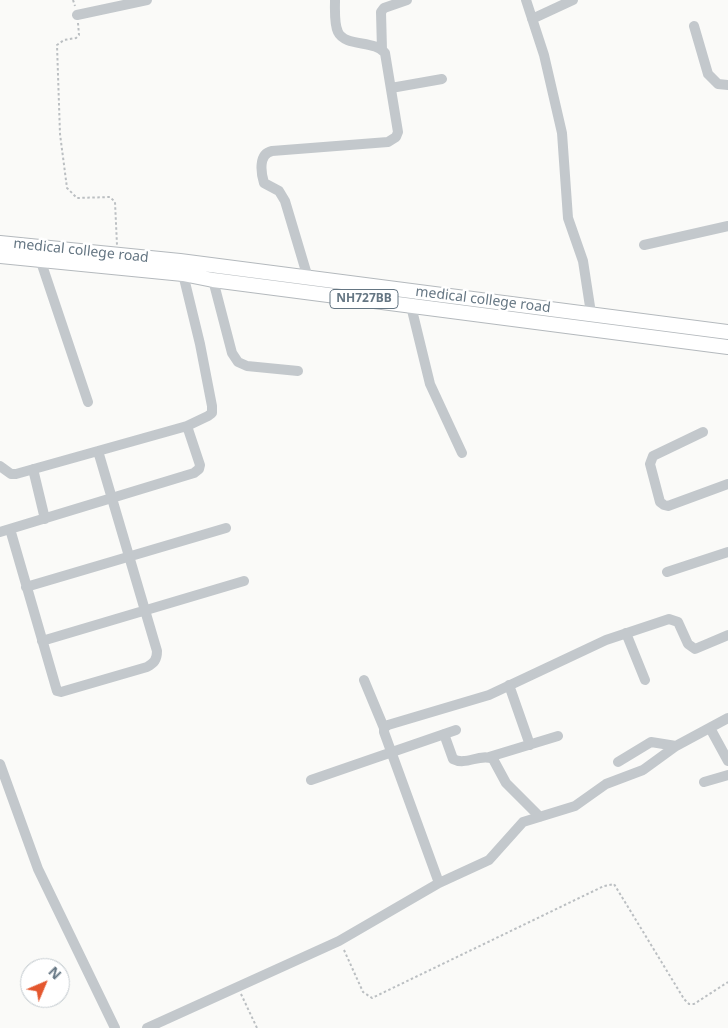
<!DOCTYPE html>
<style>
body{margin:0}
#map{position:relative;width:728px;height:1028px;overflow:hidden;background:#fafaf8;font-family:"Noto Sans",sans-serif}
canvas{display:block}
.north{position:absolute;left:20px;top:958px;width:50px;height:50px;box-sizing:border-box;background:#fff;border:1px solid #c1c8cd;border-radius:50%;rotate:45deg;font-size:14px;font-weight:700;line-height:20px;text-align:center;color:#657683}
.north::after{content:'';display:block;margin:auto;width:18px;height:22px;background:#e4572e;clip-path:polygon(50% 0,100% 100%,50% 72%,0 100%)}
</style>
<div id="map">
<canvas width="728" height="1028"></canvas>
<div class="north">N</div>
</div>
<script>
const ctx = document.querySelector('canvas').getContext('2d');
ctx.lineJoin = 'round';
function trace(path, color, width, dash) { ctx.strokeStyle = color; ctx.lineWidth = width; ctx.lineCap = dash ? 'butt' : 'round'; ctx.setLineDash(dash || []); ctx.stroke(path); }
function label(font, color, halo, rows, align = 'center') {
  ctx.font = font + ' "Noto Sans",sans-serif'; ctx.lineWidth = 5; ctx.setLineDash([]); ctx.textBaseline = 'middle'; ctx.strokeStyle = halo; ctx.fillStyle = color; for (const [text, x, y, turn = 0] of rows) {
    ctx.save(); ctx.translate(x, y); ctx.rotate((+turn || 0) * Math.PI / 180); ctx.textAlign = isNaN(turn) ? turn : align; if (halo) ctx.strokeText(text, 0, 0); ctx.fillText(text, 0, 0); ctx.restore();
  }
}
const highway = new Path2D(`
 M0,243L180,261L728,332
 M0,256L183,274L213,280L728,347`);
trace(highway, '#b4b9bd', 16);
trace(new Path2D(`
 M73,0L75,6
 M78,23L79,35L76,38L64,40L57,45L60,134L67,188L77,198L110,197L115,202L117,245
 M344,950L363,992L372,998L604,886L614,884L684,999L689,1004H694L728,982
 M241,994L257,1028`), '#bbbfc2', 2, [2.5, 2.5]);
trace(new Path2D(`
 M526,0L544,55L562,133L568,218L583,261L591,313
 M77,15L147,0
 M532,19L573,0
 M694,26L708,74L718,84L728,85
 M382,50L381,12L384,8L407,0
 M391,88L442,79
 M644,245L728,226
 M40,259L88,402
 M308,278L285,201L279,191L264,183C261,173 258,154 272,151L388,142L396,137L398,132L385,53C375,40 345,47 338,32C334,24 335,10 335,0
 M213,280L232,353L238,362L247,366L298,371
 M411,306L430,384L462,453
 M703,432L653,456L650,464L660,502L664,505L668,506L728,484
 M0,466L11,474H16L187,426L208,416L212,413V406L200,344L183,274
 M33,469L45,519
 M10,529L57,691L61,692L147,667C154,663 157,660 157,651L98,451
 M0,532L194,473L199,469L200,465L187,426
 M667,572L728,552
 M26,587L226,528
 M626,633L645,680
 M42,641L244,581
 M364,680L384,728
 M509,685L530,745
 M710,728L728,761
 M444,734L453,759C466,766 480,753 493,759L506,783L540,817
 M489,757L558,736
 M618,762L651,742L676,746L728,718
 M0,764L38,869L115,1028
 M311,780L456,730
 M704,782L728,775
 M439,883L384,732V728L388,725L489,695L606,640L669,619L678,622L688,644L695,649L728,635
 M147,1028L339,941L439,883L489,860L523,822L575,806L606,784L643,770L676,746`), '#c3c8cc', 10);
trace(highway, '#fff', 14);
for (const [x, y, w] of [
 [364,299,68]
]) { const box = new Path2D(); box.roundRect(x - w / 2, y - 9.5, w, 19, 4); ctx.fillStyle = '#fff'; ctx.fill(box); trace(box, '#657683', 1); }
label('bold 12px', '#657683', null, [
 ["NH727BB",364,299]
]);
label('14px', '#657683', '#fff', [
 ["medical college road",81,251,6],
 ["medical college road",483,300,7]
]);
</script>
